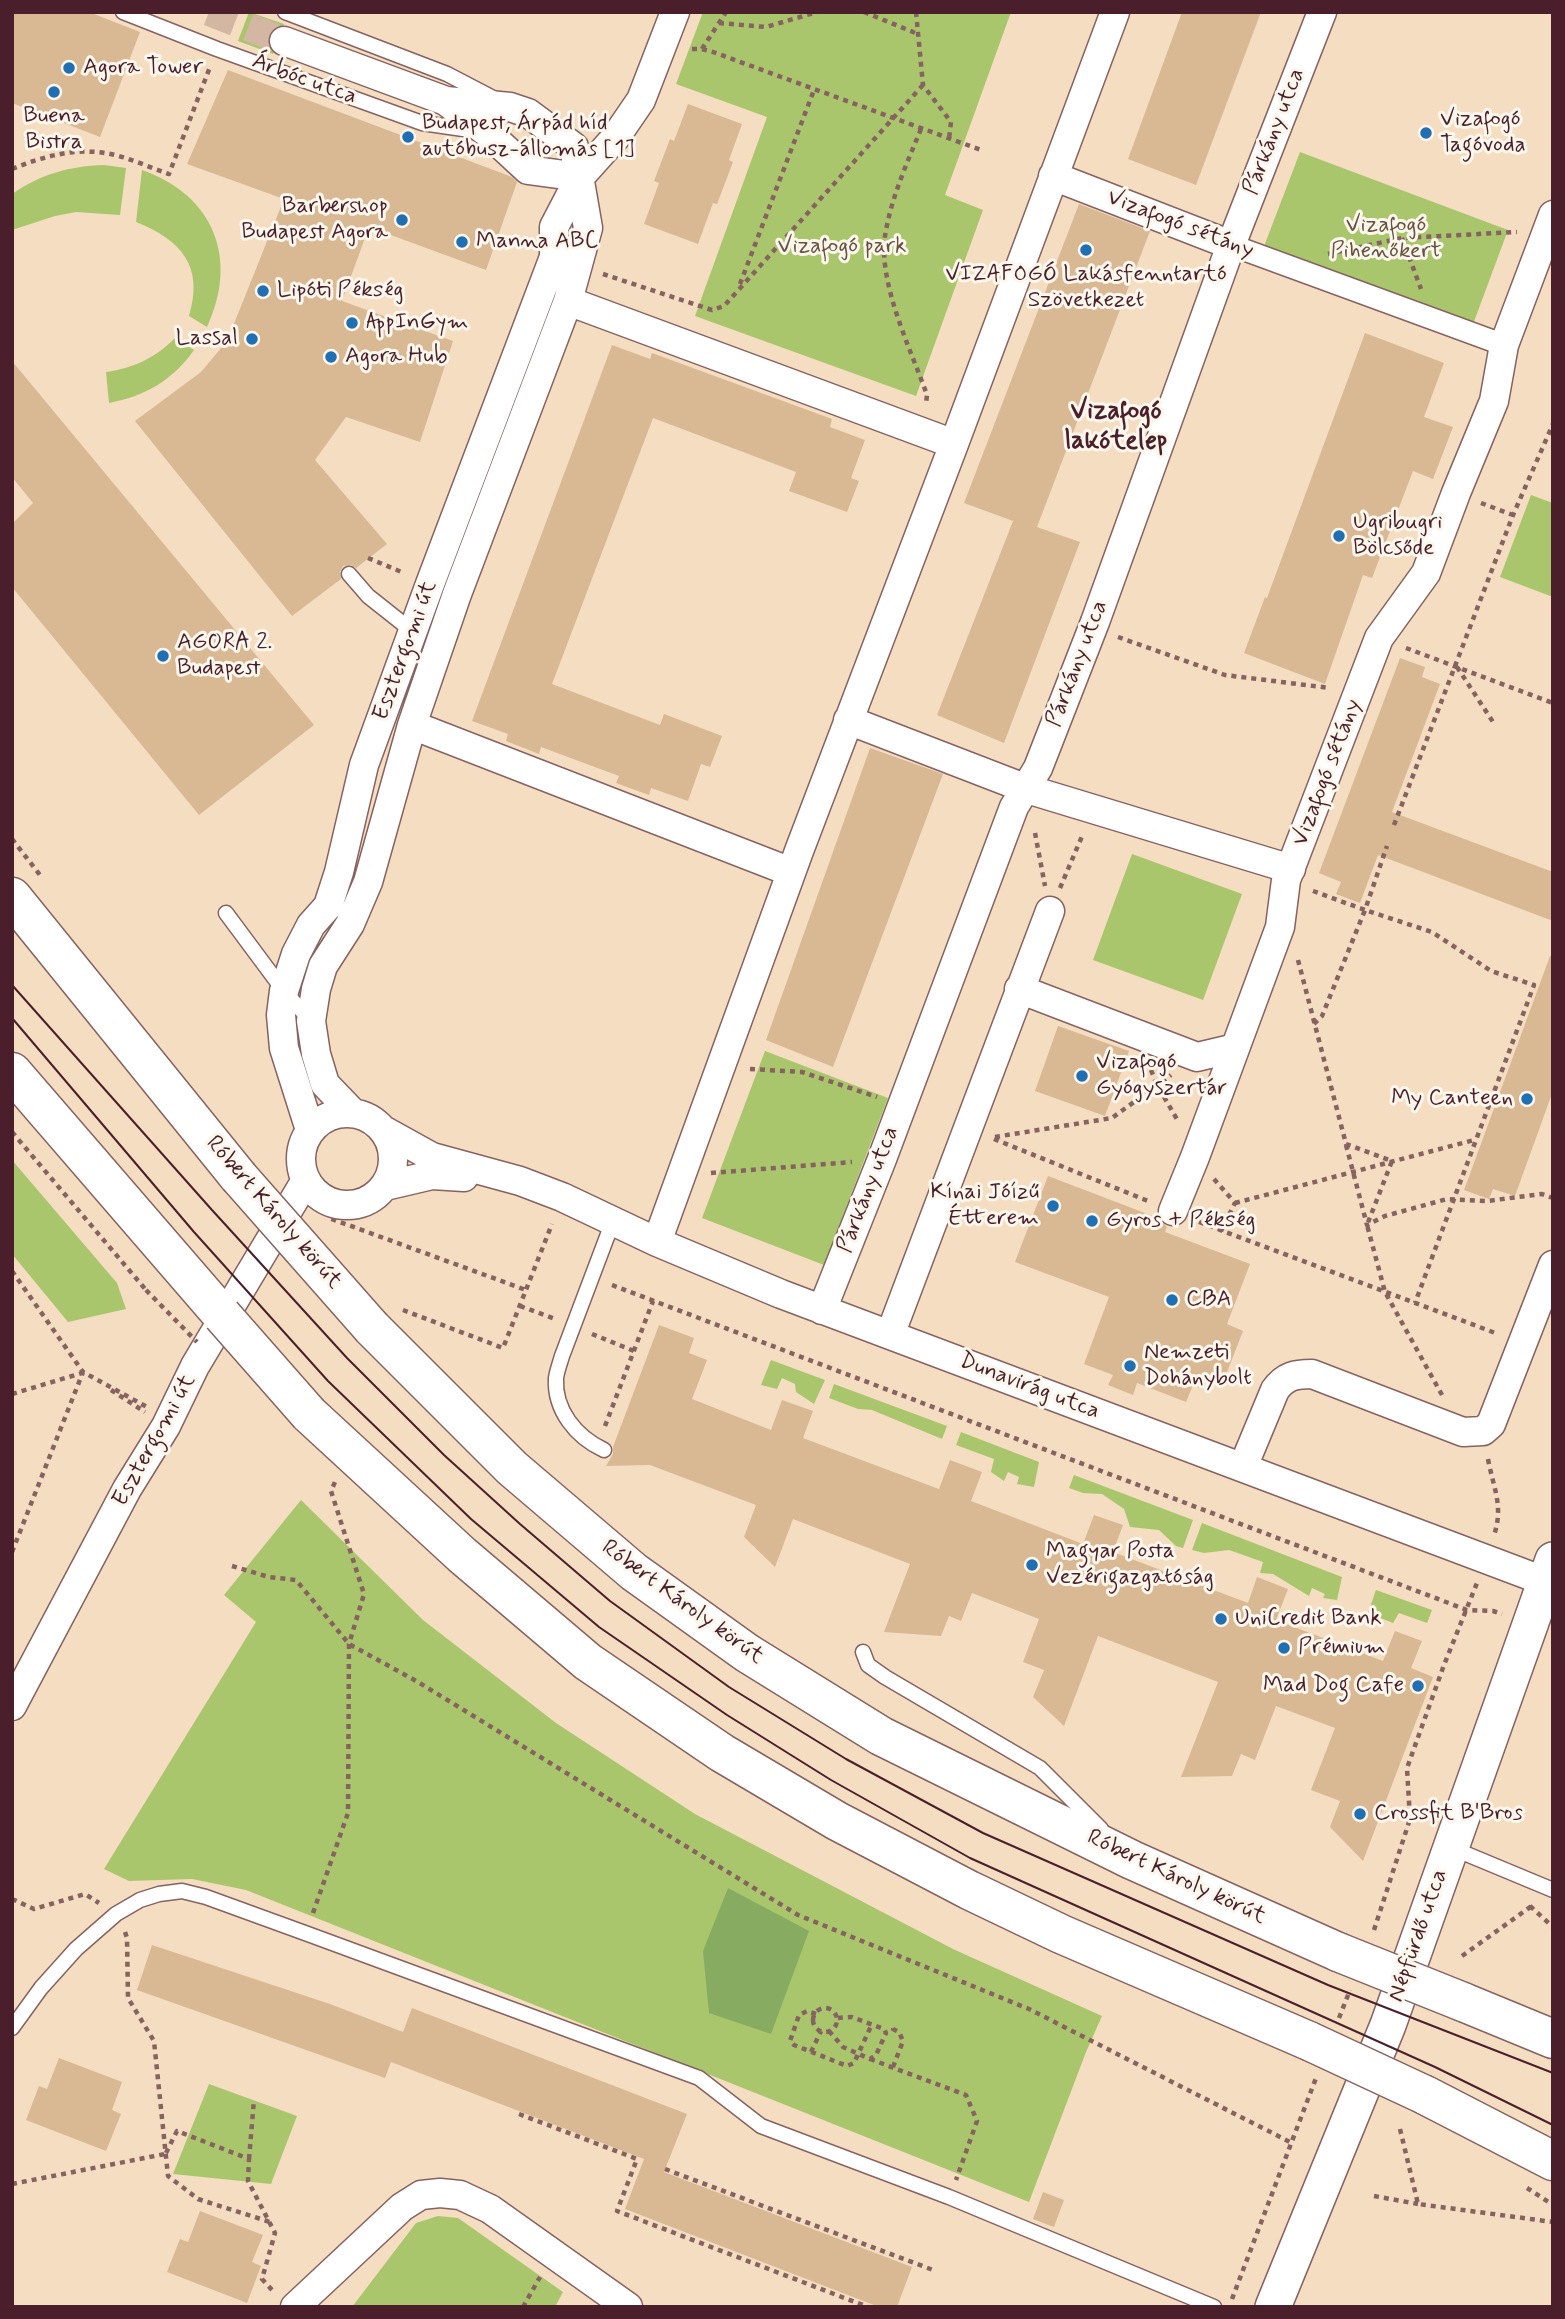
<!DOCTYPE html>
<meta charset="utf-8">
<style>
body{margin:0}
#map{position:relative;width:1565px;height:2319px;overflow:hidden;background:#f5ddc1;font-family:Mynerve,sans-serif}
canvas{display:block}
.frame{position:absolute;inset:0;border:14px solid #4a1f2b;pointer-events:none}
</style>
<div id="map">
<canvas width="1565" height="2319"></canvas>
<div class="frame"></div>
</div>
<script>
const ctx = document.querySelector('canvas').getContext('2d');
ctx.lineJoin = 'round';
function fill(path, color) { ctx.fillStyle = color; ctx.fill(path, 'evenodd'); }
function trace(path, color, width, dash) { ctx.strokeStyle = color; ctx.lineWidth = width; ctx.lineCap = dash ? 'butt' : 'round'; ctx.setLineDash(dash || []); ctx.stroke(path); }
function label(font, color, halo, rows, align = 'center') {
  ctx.font = font + ' Mynerve,sans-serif'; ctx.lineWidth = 6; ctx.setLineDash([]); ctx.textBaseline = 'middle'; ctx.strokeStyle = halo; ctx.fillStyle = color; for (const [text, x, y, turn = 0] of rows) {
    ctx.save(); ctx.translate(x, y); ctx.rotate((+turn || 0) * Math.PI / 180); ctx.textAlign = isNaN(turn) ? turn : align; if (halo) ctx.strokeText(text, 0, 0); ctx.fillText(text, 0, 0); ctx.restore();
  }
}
fill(new Path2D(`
 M249,12L284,24L273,54L238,41Z
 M703,12H1011L945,195L983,210L916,396L695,316L767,117L676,84Z
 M1300,152L1508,230L1472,327L1263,249Z
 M104,165L126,168L120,215L76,212L55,216L12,230V194C41,174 70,166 104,165Z
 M142,170C214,195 239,259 207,327L189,316C204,267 182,240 136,222Z
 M175,338L194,350C172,381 145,396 109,403L106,372C134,368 155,358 175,338Z
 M1531,495L1553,503V597L1500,577Z
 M1132,854L1242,894L1203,1000L1093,960Z
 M765,1051L888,1098L824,1265L702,1218Z
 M12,1160L117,1283L126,1309L68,1322L12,1254Z
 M771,1360L825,1380L814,1404L796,1392L795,1384L782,1378L777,1389L761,1385Z
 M834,1384L947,1426L942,1439L872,1410L858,1409L829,1398Z
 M961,1432L1039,1462L1034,1487L1017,1484L1019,1477L1008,1472L1004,1481L991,1472L994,1459L956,1445Z
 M1074,1475L1193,1520L1183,1548L1176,1546L1159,1530L1130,1527L1124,1509L1102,1494L1083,1493L1069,1488Z
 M301,1500L423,1620L556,1723L695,1814L953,1949L1102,2016L1086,2052L1029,2202L246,1890L192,1879L129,1881L104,1869L256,1622L224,1595Z
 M1202,1523L1342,1577L1337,1600L1323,1598L1325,1594L1312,1588L1309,1596L1273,1574L1260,1573L1263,1562L1229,1550L1204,1553L1192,1550Z
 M1376,1590L1432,1610L1427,1623L1399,1613L1393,1623L1368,1613Z
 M209,2084L297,2116L271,2184L173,2174Z
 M438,2216L458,2218L563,2292L555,2307H352L416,2223Z`), '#aac66d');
fill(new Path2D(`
 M728,1888L809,1931L771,2034L709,2013L703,1951Z`), '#87ab60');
fill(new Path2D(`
 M12,12H89L140,32L100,137L12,103Z
 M1182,12H1261L1196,185L1128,159Z
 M228,70L512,177L517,182L486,270L369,227L342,301L453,341L420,442L346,417L315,460L387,544L356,568L351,565L343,566L340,572L341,579L292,616L135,421L201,372L227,341L284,199L187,164Z
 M688,104L742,124L729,160L733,162L717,204L713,203L698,244L644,224L659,183L654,181L670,139L674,141Z
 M1079,204L1150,231L1037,527L1080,542L1004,743L937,715L1013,521L964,503Z
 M1365,333L1444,363L1424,417L1453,427L1433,479L1413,471L1372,578L1363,575L1325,684L1244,653L1265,597L1267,598Z
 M612,345L650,359L652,353L832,419L830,427L865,440L851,478L859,481L847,512L789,491L796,472L653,418L552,684L660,725L664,714L722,736L710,767L701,764L688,801L651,788L649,795L616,783L619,776L541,747L539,754L506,741L508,734L472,721Z
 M12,361L314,725L199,815L12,587V524L33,503L12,477Z
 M1400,658L1425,667L1422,677L1440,684L1392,812L1553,872V921L1378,855L1360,903L1336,894L1341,882L1319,873Z
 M870,748L943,774L833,1067L766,1040Z
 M1550,956H1553V1091L1515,1196L1493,1189L1489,1199L1464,1190Z
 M1058,1026L1129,1051L1105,1116L1035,1091Z
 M1048,1176L1158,1218L1167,1227L1165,1232L1250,1264L1227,1324L1243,1331L1224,1380L1208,1374L1202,1389L1193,1385L1186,1402L1137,1383L1133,1395L1108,1385L1113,1375L1084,1364L1109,1297L1015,1262Z
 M659,1325L694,1338L689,1353L707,1360L692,1399L771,1430L782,1400L813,1411L803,1438L939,1489L950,1460L982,1472L971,1501L1083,1544L1094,1515L1123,1525L1113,1552L1248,1603L1257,1577L1288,1589L1276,1620L1383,1661L1395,1631L1422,1641L1411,1668L1433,1677L1363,1861L1330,1827L1340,1801L1311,1790L1335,1728L1276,1706L1255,1760L1241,1754L1232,1776L1181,1777L1218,1682L1098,1636L1064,1726L1033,1697L1044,1670L1023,1662L1039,1619L972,1593L961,1621L949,1616L941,1636L884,1632L910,1564L793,1519L775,1567L744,1537L756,1505L650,1465L606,1466L613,1454V1447Z
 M152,1945L330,2004L403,2032L412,2008L687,2114L664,2172L912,2267L897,2307H879L625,2209L644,2159L391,2062L385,2078L137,1990Z
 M59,2058L122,2082L112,2110L121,2114L106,2151L26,2120L39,2086L47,2089Z
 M1043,2192L1064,2200L1054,2227L1033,2219Z
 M200,2211L263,2235L252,2262L261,2266L247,2303L167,2272L180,2239L188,2242Z`), '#d9b994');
trace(new Path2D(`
 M209,12L284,41`), '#d3b7a3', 28, [28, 14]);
const service = new Path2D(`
 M123,12L217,49L422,123L477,131
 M285,12L447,74L493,98
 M349,574L368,596L416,634
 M226,913L284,991L311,1021
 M604,1450C576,1437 554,1410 556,1378C557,1371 560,1363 562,1356L613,1221
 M863,1652L868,1665L885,1677L1040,1768L1101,1829
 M1452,1848L1553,1890
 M12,2028L41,1988L76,1949L116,1914L140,1900L159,1894L182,1891L206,1897L305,1933L699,2078L761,2126L949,2197L1214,2307`);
const pedestrian = new Path2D(`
 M1231,245L1504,345`);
const minor = new Path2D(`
 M284,41L446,101L510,107L528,113L574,147L588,228L568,301L457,594L412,725L368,882L350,924L323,966L316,989L311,1021L316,1054L325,1084L351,1111
 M447,102L488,133L528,170L580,177
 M1053,176L1231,245
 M568,301L954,444
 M848,720L1027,789L1291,869
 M412,725L791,872
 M1019,989L1197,1057L1235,1048
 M301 1159a46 46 0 1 1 92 0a46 46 0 1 1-92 0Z
 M310,1130L284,1048L281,1015L284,991L296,954L311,925L328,906L339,872L364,765L430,584L554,257V227L580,177L615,138L641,100L675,12
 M385,1131L432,1157L520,1181L562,1197L657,1242L781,1294L1544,1581
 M385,1186L432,1175L464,1177
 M1173,1211L1195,1157L1280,927L1286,880L1379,638L1426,573L1456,493L1494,401L1504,345L1553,215
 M657,1242L799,851L954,444L1115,12
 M822,1310L882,1159L1014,807L1038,768L1095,622L1231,245L1322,12
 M890,1335L1050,911
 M1243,1467L1275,1390C1285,1376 1295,1374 1312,1374L1463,1432L1483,1431L1491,1424L1553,1265
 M12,1706L127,1489L166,1426L195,1366L306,1180
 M295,2307L402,2207L421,2195L440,2193L460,2195L490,2209L628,2307`);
const tertiary = new Path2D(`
 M1273,2307L1388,2025L1553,1560`);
const primary = new Path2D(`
 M12,897L238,1176
 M12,1072L222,1315
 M372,1328L512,1468L634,1572L747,1653L881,1736L1132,1860L1338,1952
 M309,1414L462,1555L588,1662L722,1753L837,1821L969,1890L1061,1934L1309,2041
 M1463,2002L1553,2039
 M1425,2095L1553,2161`);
trace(service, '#866260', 17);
trace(pedestrian, '#866260', 24);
trace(minor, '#866260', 31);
trace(tertiary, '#866260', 38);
trace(primary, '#866260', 41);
trace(new Path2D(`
 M864,12L918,34
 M916,12L923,85L951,122L949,139
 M719,23L766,27L817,12
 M692,49H702L713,52L981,150
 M702,49L726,12
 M921,129C907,163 891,198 885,236C878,283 911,350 927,395L926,404
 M12,169C42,157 72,148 105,153C126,156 148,167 169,174L210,67
 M1402,238L1421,289
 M1328,254L1402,238L1517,232
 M603,274L712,310L724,306L923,85
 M740,284L814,90
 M1481,503L1513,515
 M368,558L404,573
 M1118,637L1225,675L1330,688
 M1406,648L1553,703
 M1457,667L1493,722
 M1394,825L1513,515L1553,424
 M1035,833L1045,886
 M12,839L40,875
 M1060,888L1083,834
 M1313,891L1365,910L1387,846
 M1298,960L1346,1144L1392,1161L1367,1225L1385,1292L1442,1395
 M1314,1024L1322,1016L1365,910L1432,932L1491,971L1534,985L1415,1303
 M750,1069L802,1072L877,1097
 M1151,1070L1157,1085L1178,1121
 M12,1132L146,1290
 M995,1137L1112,1118L1171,1075
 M994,1139L1148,1201
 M1346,1145L1367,1225L1385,1216L1447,1199L1487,1201L1542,1194L1553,1198
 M711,1173L852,1162
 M1214,1179L1235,1203L1221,1231
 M325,1201L329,1218L526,1290
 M1235,1203L1474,1140
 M1199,1222L1498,1334
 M12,1271L83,1372L147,1407
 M612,1285L1467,1610L1493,1611L1502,1614
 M520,1306L555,1319
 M403,1310L503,1348L552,1224
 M592,1334L634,1351
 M111,1390L145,1412
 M12,1394L82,1373
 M605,1426L653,1301
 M1488,1459C1493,1487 1504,1506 1494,1535
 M12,1552L83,1372
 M232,1566L269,1577L296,1580L349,1644L418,1682L798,1915L1029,2009L1290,2142
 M12,1899L34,1909L85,1894L99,1903
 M1530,1906L1553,1927
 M313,1913L348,1813L349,1644L364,1594L331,1491L335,1482
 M1374,1930L1410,1819L1407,1768L1444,1665L1477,1583
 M125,1932L127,1938L128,1998L154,2041L168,2176L198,2199L270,2222
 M1462,1956L1533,1905
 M813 2020a12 12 0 1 1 24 0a12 12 0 1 1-24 0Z
 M816,2014L807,2011L799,2015L790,2041L794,2045L847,2066L854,2063L872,2024
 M1339,2018L1350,1990
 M829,2031L843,2047L870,2059L876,2055L886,2033L884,2029L852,2017L836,2018
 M811,2052L821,2031
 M870,2059L966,2095L977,2121L956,2180
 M893,2067L903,2041L899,2032L893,2029L894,2025
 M519,2114L637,2159L617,2211L868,2307
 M1400,2129L1418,2204L1553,2222
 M166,2153L177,2131L249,2159L248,2181L275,2233L262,2279L273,2291
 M249,2159L254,2100
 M665,2169L933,2270
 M12,2184L165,2154
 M1527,2188L1553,2205
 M1374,2196L1418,2204
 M1232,2299L1316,2078
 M523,2307L540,2277`), '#866260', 4.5, [5, 5]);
trace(service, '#fff', 14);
trace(pedestrian, '#fff', 21);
trace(minor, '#fff', 28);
trace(tertiary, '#fff', 35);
trace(primary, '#fff', 38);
trace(new Path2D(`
 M12,985L212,1210L347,1358L444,1455L520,1524L610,1601L729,1687L846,1759L983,1833L1328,1985L1553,2073
 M12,1018L194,1232L328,1381L471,1519L599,1627L727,1715L831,1780L970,1858L1435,2067L1553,2125`), '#4a1f2b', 2);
const primaryBridge = new Path2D(`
 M238,1176L372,1328
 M222,1315L309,1414
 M1338,1952L1463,2002
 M1309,2041L1425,2095`);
trace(primaryBridge, '#866260', 41, []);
trace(new Path2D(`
 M146,1290L197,1342`), '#866260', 4.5, [5, 5]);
trace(primaryBridge, '#fff', 38);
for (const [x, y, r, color] of [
 [69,68,7,"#1f6fb2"],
 [54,92,7,"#1f6fb2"],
 [1426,133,7,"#1f6fb2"],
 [408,137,7,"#1f6fb2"],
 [402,220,7,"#1f6fb2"],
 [462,242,7,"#1f6fb2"],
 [1086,250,7,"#1f6fb2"],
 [263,291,7,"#1f6fb2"],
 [352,323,7,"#1f6fb2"],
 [252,339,7,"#1f6fb2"],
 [331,357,7,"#1f6fb2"],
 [1339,536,7,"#1f6fb2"],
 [163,656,7,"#1f6fb2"],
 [1082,1076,7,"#1f6fb2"],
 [1527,1099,7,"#1f6fb2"],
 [1053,1206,7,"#1f6fb2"],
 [1092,1221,7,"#1f6fb2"],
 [1172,1300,7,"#1f6fb2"],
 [1130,1366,7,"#1f6fb2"],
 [1032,1565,7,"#1f6fb2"],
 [1221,1619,7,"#1f6fb2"],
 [1284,1648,7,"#1f6fb2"],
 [1418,1686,7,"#1f6fb2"],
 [1360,1814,7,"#1f6fb2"]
]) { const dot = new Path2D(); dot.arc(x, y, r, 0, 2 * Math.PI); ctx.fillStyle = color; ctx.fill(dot); trace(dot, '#fbf7ec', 2.5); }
label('23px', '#4a1f2b', '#fbf7ec', [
 ["Agora Tower",83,68],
 ["Buena",54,117,"center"],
 ["Bistra",54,143,"center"],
 ["Vizafogó",1440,120],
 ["Tagóvoda",1440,146],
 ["Budapest, Árpád híd",422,124],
 ["autóbusz-állomás [1]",422,150],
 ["Barbershop",388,207,"right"],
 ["Budapest Agora",388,233,"right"],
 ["Manna ABC",476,242],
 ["VIZAFOGÓ Lakásfenntartó",1086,275,"center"],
 ["Szövetkezet",1086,301,"center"],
 ["Lipóti Pékség",277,291],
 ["AppInGym",366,323],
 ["Lassal",238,339,"right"],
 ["Agora Hub",345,357],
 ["Ugribugri",1353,523],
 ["Bölcsőde",1353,549],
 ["AGORA 2.",177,643],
 ["Budapest",177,669],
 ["Vizafogó",1096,1063],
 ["Gyógyszertár",1096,1089],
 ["My Canteen",1513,1099,"right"],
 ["Kínai Jóízű",1039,1193,"right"],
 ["Étterem",1039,1219,"right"],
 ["Gyros + Pékség",1106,1221],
 ["CBA",1186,1300],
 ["Nemzeti",1144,1353],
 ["Dohánybolt",1144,1379],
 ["Magyar Posta",1046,1552],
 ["Vezérigazgatóság",1046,1578],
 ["UniCredit Bank",1235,1619],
 ["Prémium",1298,1648],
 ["Mad Dog Cafe",1404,1686,"right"],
 ["Crossfit B'Bros",1374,1814]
], 'left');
label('23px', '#4a1f2b', '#fbf7ec', [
 ["Árbóc utca",304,80,20],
 ["Párkány utca",1275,132,-69],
 ["Vizafogó sétány",1180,225,21],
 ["Esztergomi út",406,651,-70],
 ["Párkány utca",1078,664,-69],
 ["Vizafogó sétány",1328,773,-69],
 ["Párkány utca",869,1190,-69],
 ["Róbert Károly körút",273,1213,49],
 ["Dunavirág utca",1029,1387,21],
 ["Esztergomi út",155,1441,-61],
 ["Róbert Károly körút",682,1603,36],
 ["Róbert Károly körút",1176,1878,25],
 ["Népfürdő utca",1419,1936,-71]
]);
label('23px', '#67513f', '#fbf7ec', [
 ["Vizafogó",1386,226],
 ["Pihenőkert",1386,252],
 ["Vizafogó park",842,247]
]);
label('bold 26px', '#4a1f2b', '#fbf7ec', [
 ["Vizafogó",1116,413],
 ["lakótelep",1116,443]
]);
</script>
